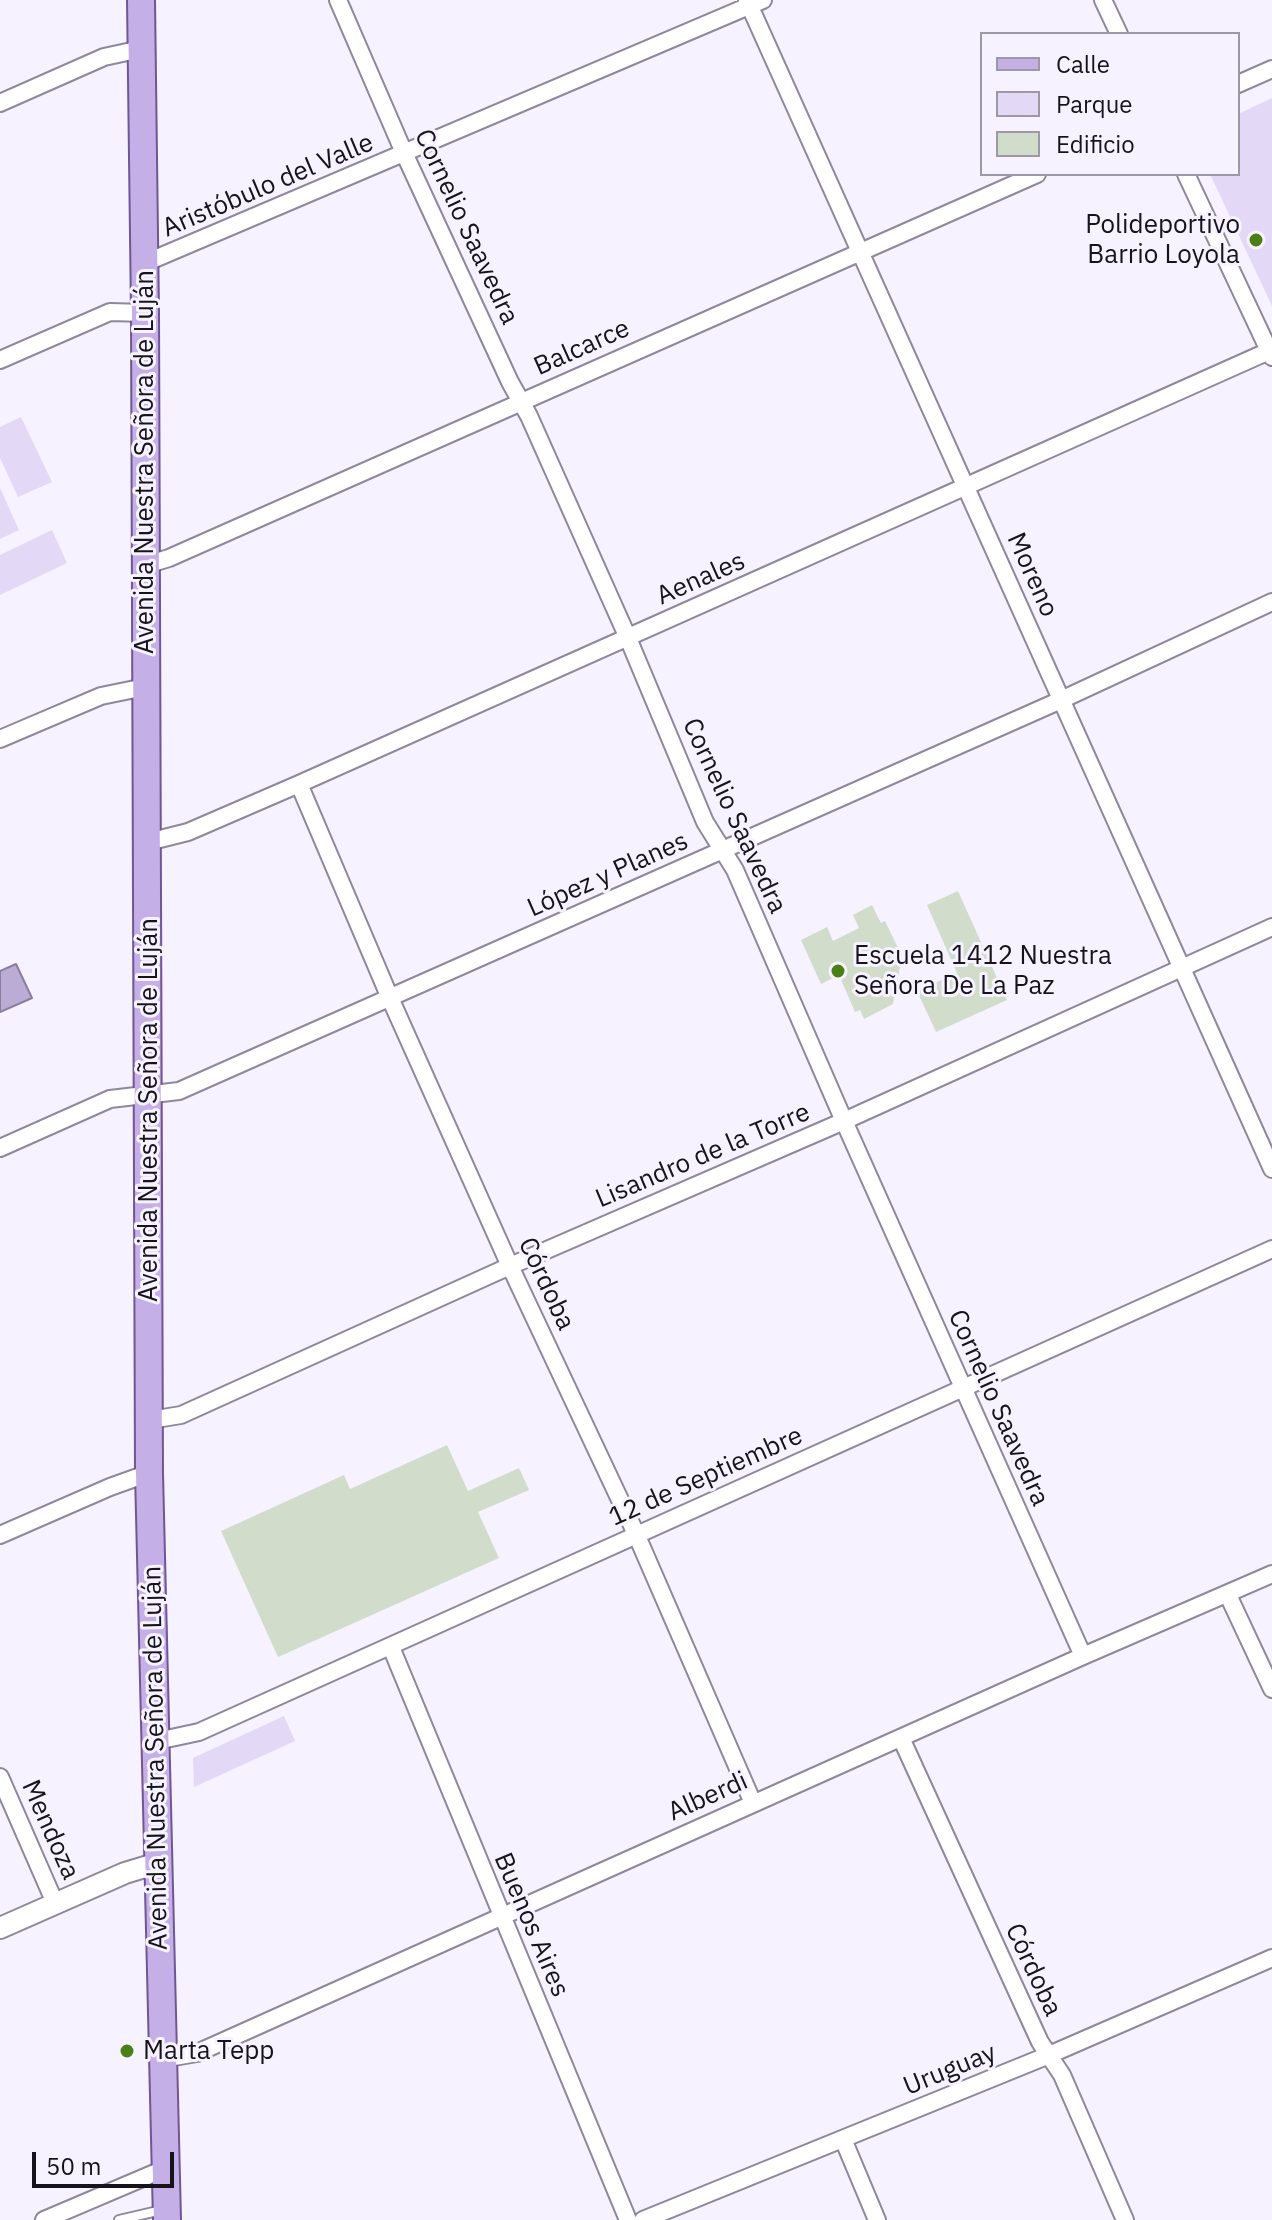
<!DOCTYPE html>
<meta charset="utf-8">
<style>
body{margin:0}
#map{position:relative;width:1272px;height:2220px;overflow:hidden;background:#f6f2ff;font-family:"IBM Plex Sans",sans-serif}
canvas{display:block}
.legend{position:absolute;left:980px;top:32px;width:260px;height:144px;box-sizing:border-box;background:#f6f2ff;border:2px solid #9c99a3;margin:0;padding:10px 14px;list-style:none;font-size:24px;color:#16141a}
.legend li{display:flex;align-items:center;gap:16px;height:40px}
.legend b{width:40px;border:2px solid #9c99a3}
.scale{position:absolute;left:32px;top:2152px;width:142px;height:36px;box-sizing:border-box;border:4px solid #16141a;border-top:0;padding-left:10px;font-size:24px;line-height:28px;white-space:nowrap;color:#16141a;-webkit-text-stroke:6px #f6f2ff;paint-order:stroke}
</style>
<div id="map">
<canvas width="1272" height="2220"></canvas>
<ul class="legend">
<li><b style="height:10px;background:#c5afe7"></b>Calle</li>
<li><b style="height:22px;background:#e3d9f7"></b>Parque</li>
<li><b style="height:22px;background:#d1ddca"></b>Edificio</li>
</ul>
<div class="scale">50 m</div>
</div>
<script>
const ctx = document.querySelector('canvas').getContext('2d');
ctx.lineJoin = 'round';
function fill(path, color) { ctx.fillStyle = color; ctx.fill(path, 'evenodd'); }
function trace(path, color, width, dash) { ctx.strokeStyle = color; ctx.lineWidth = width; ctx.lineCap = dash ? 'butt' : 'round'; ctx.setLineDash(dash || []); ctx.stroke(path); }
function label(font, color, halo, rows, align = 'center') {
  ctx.font = font + ' "IBM Plex Sans",sans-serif'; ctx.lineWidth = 6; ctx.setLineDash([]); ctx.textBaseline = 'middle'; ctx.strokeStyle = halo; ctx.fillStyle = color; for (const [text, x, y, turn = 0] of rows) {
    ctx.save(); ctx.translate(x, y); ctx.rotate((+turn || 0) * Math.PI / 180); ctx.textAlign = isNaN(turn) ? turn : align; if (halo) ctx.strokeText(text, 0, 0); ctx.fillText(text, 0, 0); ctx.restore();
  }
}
fill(new Path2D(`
 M1272,98V306L1210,174H1238V114Z
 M21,417L52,482L18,497L0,458V427Z
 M0,488L19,530L0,539Z
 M52,530L67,563L0,595V555Z
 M284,1716L295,1741L194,1787L193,1758Z`), '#e3d9f7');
const water = new Path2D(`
 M16,964L32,998L0,1012V971Z`);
fill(water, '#bbacd6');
trace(water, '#8a7e9e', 2);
fill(new Path2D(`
 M958,891L1007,1000L936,1032L917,991L957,973L927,905Z
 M872,905L881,923L885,921L902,956L893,1004L864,1019L860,1010L855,1012L839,975L821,984L801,940L827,927L833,941L859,928L853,915Z
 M447,1445L468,1491L519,1468L529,1490L478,1512L499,1558L278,1657L221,1531L344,1475L350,1489Z`), '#d1ddca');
const service = new Path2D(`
 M119,2220L162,2210`);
const minor = new Path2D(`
 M338,0L405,155L510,382L529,416L628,638L705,822L735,870L844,1121L1083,1656
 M747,0L1272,1169
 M1103,0L1119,34
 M1238,84L1272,69
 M0,103L104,57L141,49
 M1186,174L1272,357
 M145,263L763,0
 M0,360L110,312L145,313
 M146,565L169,558L1037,174
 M0,739L101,696L145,687
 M299,784L390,998L510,1266L637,1536L753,1803
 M148,842L188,832L299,784L1269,351
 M0,1148L110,1099L179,1091L1061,700L1272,602
 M150,1420L181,1415L510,1266L844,1121L1272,927
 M0,1535L110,1487L149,1473
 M1228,1595L1272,1689
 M391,1647L628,2220
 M901,1738L1040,2042L1062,2075L1125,2220
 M157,1741L199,1732L1272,1249
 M0,1777L55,1903
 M162,2059L197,2053L1083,1656L1272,1574
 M843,2139L877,2220
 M44,2220L164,2169
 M643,2220L1049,2055L1272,1958`);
const tertiary = new Path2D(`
 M0,1928L125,1873L158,1863`);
const primary = new Path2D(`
 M141,0L145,313L149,1473L167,2220`);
trace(service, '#8e889a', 12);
trace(minor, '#8e889a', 20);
trace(tertiary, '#8e889a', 24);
trace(primary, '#6f5695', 30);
trace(service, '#fff', 8);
trace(minor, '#fff', 16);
trace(tertiary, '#fff', 20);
trace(primary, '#c5afe7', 26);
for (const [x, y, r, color] of [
 [1256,240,8,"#4a7f14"],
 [838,971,8,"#4a7f14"],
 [127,2051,8,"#4a7f14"]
]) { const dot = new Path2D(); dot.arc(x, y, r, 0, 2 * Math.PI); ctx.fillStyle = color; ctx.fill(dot); trace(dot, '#f6f2ff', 3); }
label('26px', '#16141a', '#f6f2ff', [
 ["Aristóbulo del Valle",268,186,-23],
 ["Cornelio Saavedra",466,227,65],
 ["Balcarce",582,348,-24],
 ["Avenida Nuestra Señora de Luján",145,462,-90],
 ["Moreno",1032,575,66],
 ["Aenales",701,579,-24],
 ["Cornelio Saavedra",734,816,65],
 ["López y Planes",608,875,-24],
 ["Avenida Nuestra Señora de Luján",149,1110,-90],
 ["Lisandro de la Torre",703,1156,-23],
 ["Córdoba",546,1284,65],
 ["Cornelio Saavedra",998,1408,66],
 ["12 de Septiembre",706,1477,-24],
 ["Avenida Nuestra Señora de Luján",156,1758,-91],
 ["Alberdi",708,1797,-24],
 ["Mendoza",50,1830,66],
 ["Buenos Aires",531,1925,67],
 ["Córdoba",1033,1970,65],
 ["Uruguay",950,2070,-22]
]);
label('26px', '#16141a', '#f6f2ff', [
 ["Polideportivo",1240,225,"right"],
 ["Barrio Loyola",1240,255,"right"],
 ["Escuela 1412 Nuestra",854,956],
 ["Señora De La Paz",854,986],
 ["Marta Tepp",143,2051]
], 'left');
</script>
